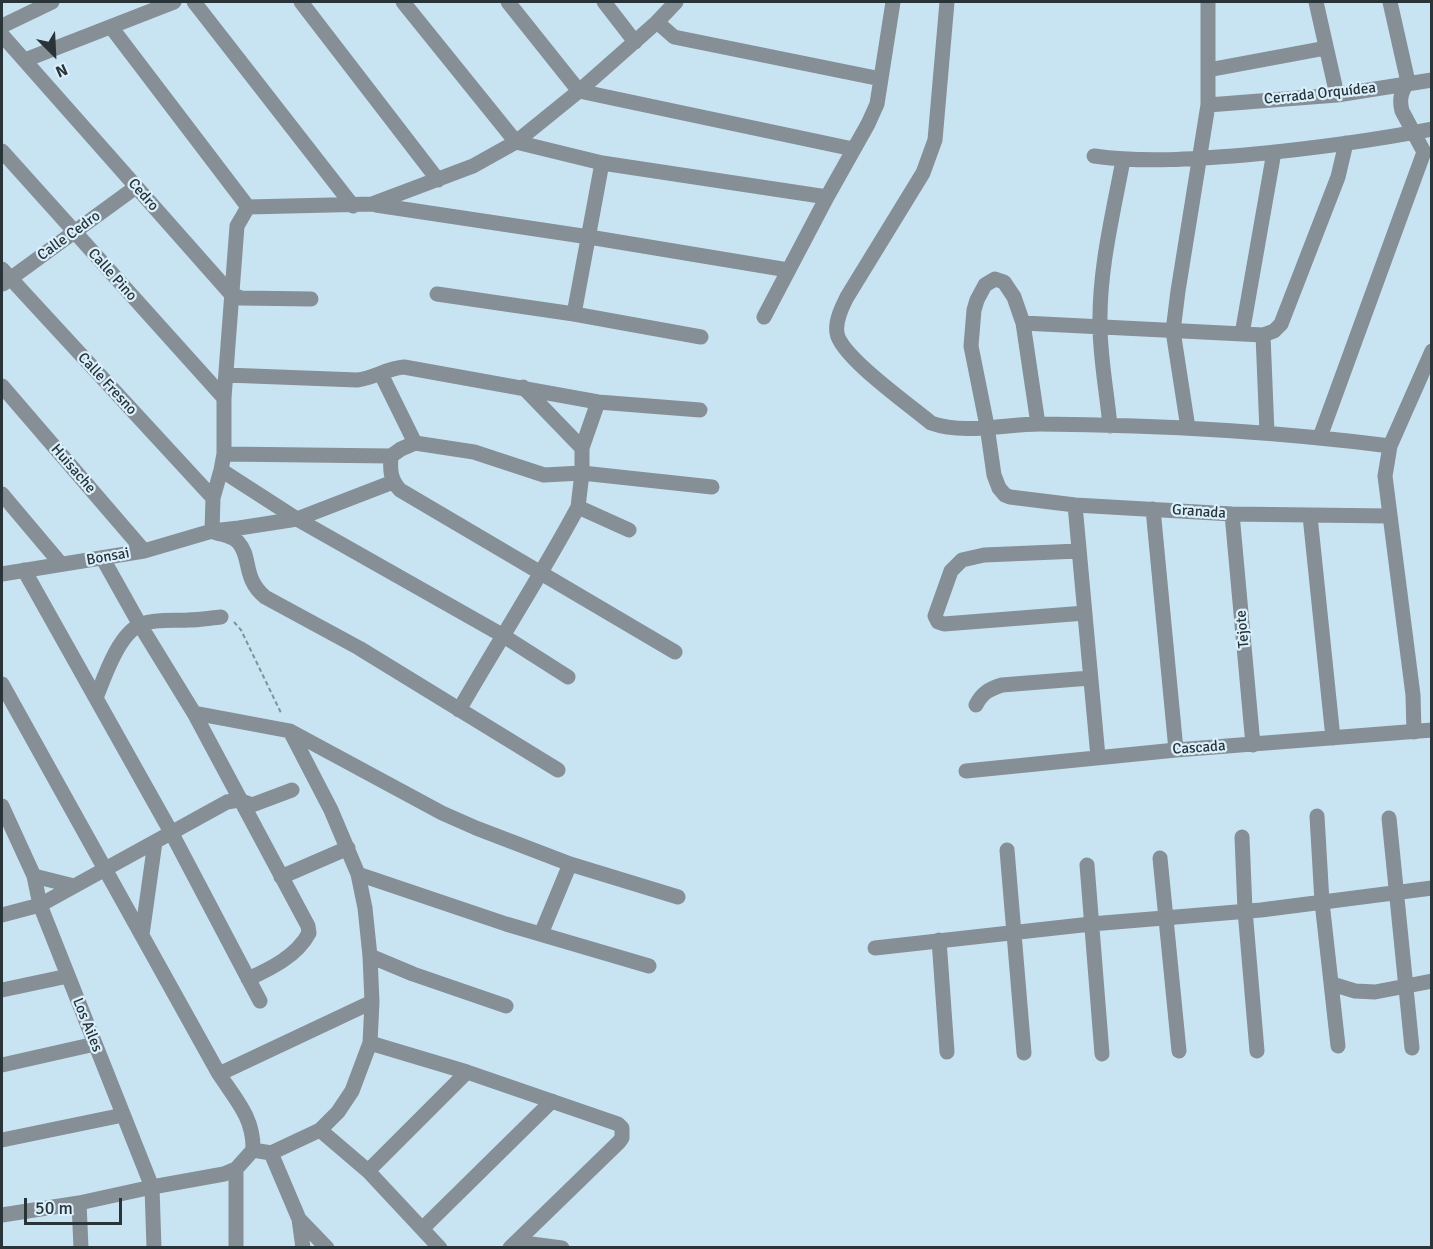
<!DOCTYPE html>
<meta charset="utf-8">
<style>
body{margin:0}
#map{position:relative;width:1433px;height:1249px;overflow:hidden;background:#c8e4f3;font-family:Signika,sans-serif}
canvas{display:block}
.frame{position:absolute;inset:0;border:3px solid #293439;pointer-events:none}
.north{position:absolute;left:24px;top:24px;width:60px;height:60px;-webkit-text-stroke:4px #daf0fc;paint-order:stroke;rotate:156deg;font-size:16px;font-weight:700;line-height:24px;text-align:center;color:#293439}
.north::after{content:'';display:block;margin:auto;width:21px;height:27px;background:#293439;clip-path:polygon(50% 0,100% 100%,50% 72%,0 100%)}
.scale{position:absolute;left:24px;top:1198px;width:98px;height:27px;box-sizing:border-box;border:3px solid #293439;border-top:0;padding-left:8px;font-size:18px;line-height:21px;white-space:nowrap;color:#293439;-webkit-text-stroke:4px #daf0fc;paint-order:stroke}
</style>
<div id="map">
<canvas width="1433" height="1249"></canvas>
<div class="frame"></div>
<div class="north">N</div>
<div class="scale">50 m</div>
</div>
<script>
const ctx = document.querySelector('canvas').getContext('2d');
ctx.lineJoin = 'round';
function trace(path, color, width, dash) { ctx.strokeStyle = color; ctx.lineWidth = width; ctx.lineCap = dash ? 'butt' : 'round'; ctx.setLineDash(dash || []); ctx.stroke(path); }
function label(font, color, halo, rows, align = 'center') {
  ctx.font = font + ' Signika,sans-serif'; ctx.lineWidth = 4.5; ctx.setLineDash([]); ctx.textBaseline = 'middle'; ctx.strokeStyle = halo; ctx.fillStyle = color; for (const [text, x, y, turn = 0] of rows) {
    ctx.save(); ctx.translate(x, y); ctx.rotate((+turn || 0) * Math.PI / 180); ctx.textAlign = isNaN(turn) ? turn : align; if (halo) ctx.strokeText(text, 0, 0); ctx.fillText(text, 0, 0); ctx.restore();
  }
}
trace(new Path2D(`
 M234,622L241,630L282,715`), '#7f939d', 2, [4.5, 3]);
trace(new Path2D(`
 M194,2L353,206
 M301,2L438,180
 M403,2L516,142L602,163L827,197
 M508,2L579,91L853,149
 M604,2L635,42
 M947,2L935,140L923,173L847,297C842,307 835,321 837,333C840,356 911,406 931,423C965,435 1005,424 1040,424C1157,425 1274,431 1390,446
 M1316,2L1337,95
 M657,22L674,37L881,79
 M2,26L52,2
 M111,27L248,207
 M2,35L231,294L241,298L311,299
 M25,60L174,2
 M1208,70L1326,48
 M1208,105L1337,95L1432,80
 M2,151L224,398
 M1094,156C1144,163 1195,159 1245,155C1307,149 1370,141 1432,129
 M376,205L589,237L788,270
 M248,207L372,204L473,166L516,142L579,91L657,22L676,2
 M2,269L213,498
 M3,284L136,187
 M437,294L574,314L701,337
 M574,314L602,163
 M764,317L827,197L868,124L877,104L893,2
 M1023,323L1038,424
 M1242,334L1274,152
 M1263,335L1023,323L1014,297L1004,282L995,279L985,285L977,300L974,310L971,346L987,426L994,475L999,488L1005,495L1010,497L1075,505L1232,514L1389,516
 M381,374L415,443
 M226,375L357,380C375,378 387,368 404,367L598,402L700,410
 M2,386L144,551
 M523,387L582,448
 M598,402L582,448V473L578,507L629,530
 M1110,426C1107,393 1100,358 1100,325C1099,269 1113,214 1123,160
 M1188,428L1173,331L1178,291L1208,105V2
 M1267,433L1263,335L1274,331L1281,324L1338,177L1346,143
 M1320,437L1424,152L1402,111C1399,99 1401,92 1408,82L1390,2
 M224,454L391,456L401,449L415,443L474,452L544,475L582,473L712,487
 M391,456C390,470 390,479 400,490L675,652
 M221,470L297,519L502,635L568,677
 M2,494L61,564
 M1075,505L1098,757
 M1153,509L1176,750
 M1232,514L1253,745
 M1310,516L1333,738
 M212,531C220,535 232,535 238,542C252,557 242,578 265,597L359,648L558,770
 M212,531L213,498L221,470L224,454V398L237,226L248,207
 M1079,551L984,555L962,560L951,571L935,616L938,622L944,624L1085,613
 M103,559L140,625L194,713L308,926L309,933C297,956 270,969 248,979
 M24,570L171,832L260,1001
 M2,574L144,551L212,531L239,528L297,519L393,482
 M2,684L219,1074C236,1100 254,1118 253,1150
 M96,698C104,678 119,632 142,624C157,619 173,621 188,620C199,620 210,618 221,617
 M976,705C982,693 989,689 1002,685L1090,678
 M459,710C498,642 541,576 578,507
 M194,713L290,731L442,813L476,828L570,864L678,897
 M1414,732L1413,695L1385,476L1390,446L1432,351
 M966,771L1176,750L1432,730
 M2,806L34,876L40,905L152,1187L154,1248
 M1317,816L1322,902L1338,1046
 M1389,818L1412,1048
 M1242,837L1245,910L1257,1051
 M1007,850L1024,1053
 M1160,858L1179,1051
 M1087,865L1102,1054
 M358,874L506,924L649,966
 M34,876L74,886
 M281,877L348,848
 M2,915L40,905L227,802L239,800L252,805L292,790
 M541,934L570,864
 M142,935L155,842
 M939,940L947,1052
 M875,948L1091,924L1261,910L1432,888
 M370,956L413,974L506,1006
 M1332,984L1355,991L1375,992L1432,981
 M2,990L68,976
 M370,1043L467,1072L618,1124L622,1128V1138L619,1142L510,1248
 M2,1065L95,1044
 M219,1074L372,1002
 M320,1130L368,1171L440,1248
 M2,1140L123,1115
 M271,1153L299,1219L303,1248
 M368,1171L467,1072
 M79,1203L81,1248
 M2,1215L79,1203L152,1187L224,1174L236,1169L253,1150L271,1153L320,1130L338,1112L352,1091L370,1043L372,1002L370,956L365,908L358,874L331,810L290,731
 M299,1219L327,1248
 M423,1228L552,1101
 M516,1242L562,1248
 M236,1248V1169`), '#868e96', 15);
label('15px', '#293439', '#daf0fc', [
 ["Cerrada Orquídea",1320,94,-6],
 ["Cedro",143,195,49],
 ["Calle Cedro",69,236,-36],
 ["Calle Pino",112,275,48],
 ["Calle Fresno",107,384,47],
 ["Huisache",73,469,49],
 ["Granada",1199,512,4],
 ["Bonsai",108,557,-10],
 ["Tejote",1243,629,-95],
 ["Cascada",1199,748,-4],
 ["Los Ailes",87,1025,68]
]);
</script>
